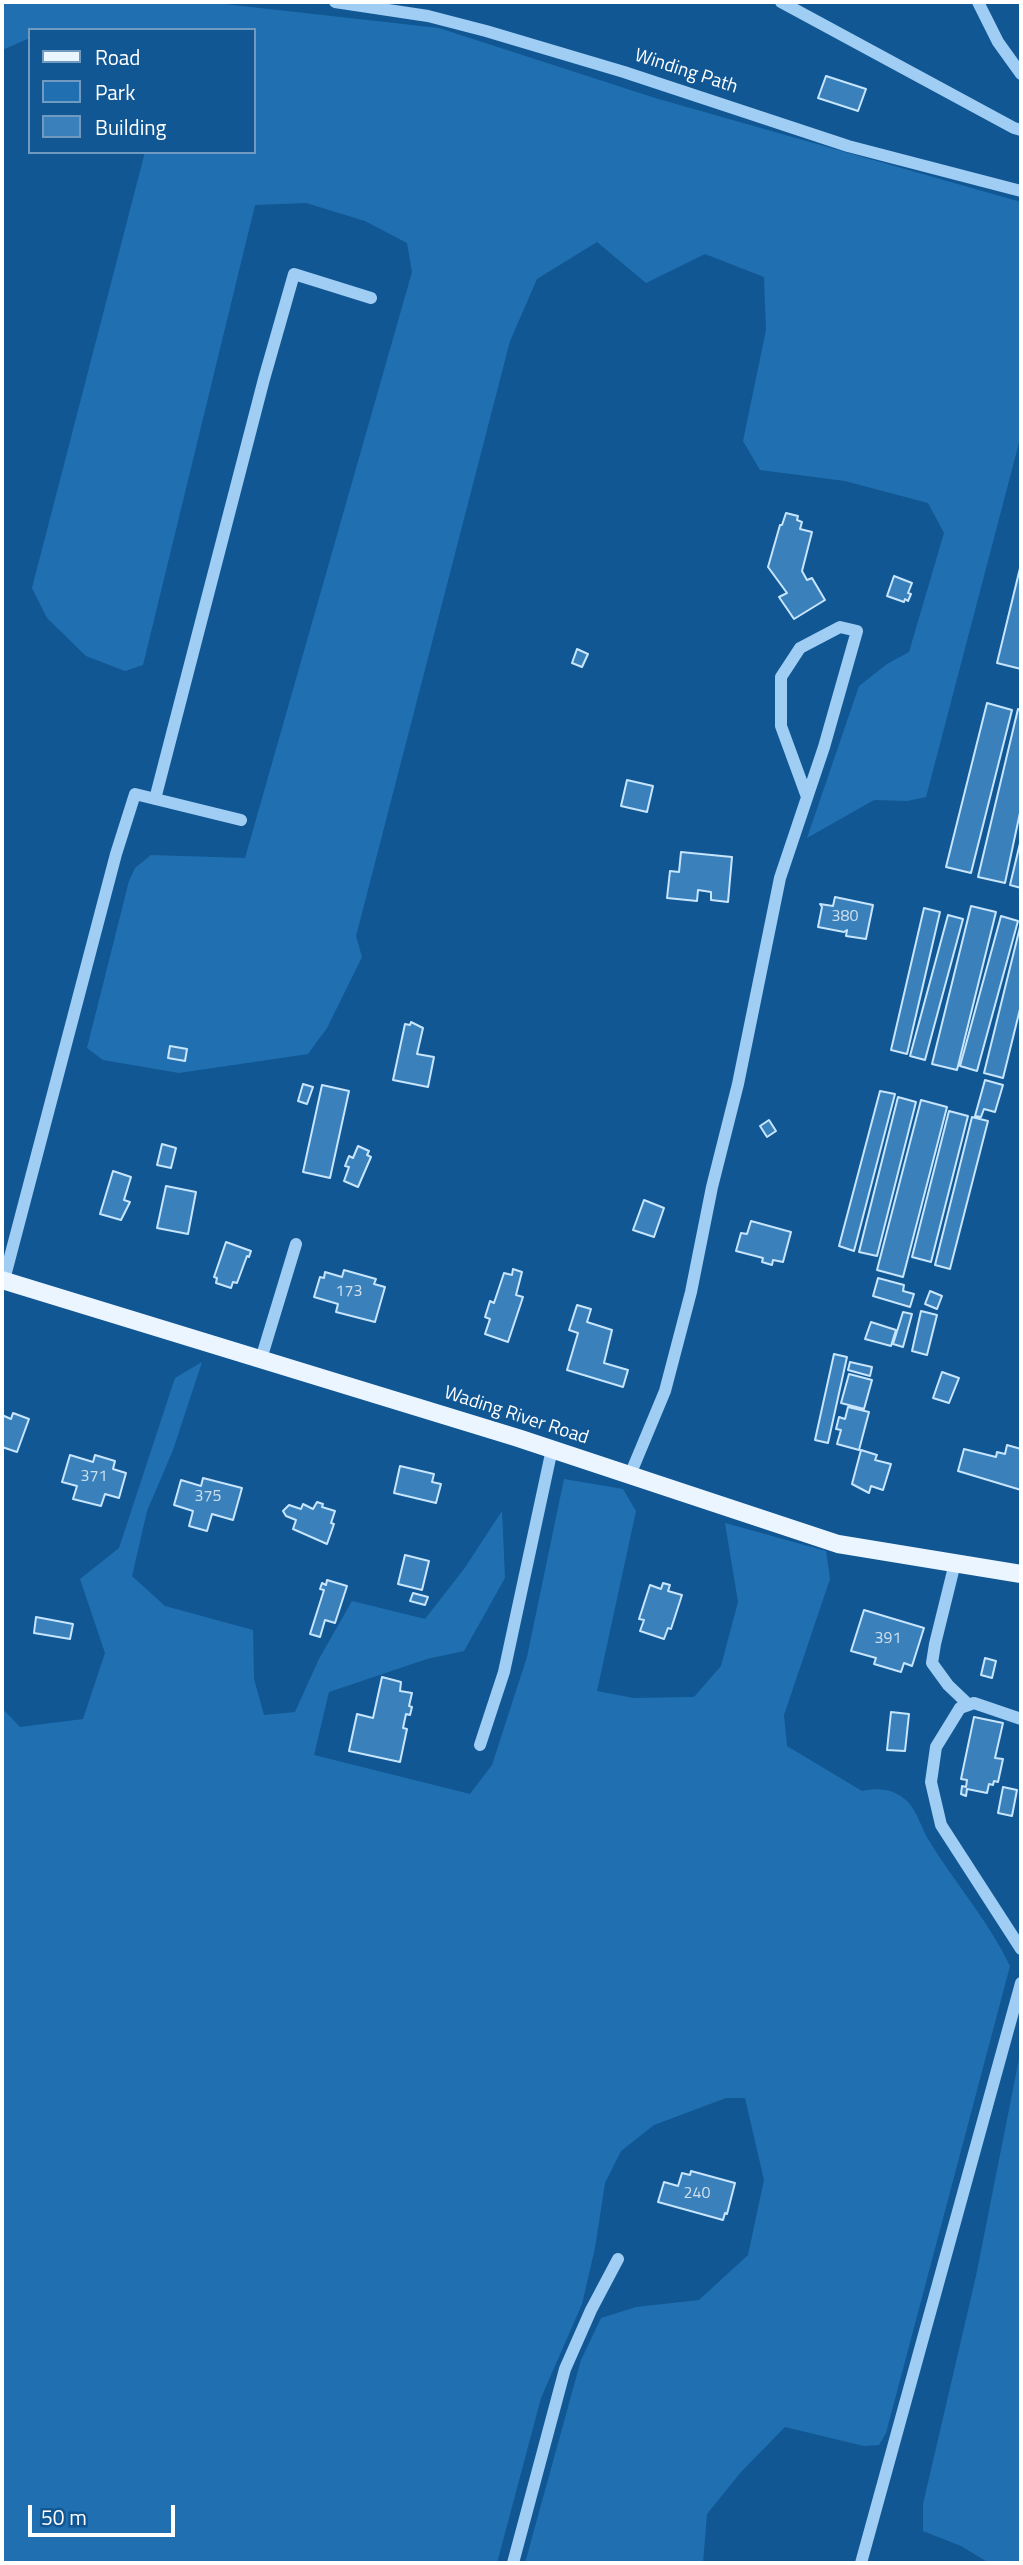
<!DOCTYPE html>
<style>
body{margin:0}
#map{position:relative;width:1023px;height:2565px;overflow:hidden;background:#115794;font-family:"Titillium Web",sans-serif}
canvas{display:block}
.frame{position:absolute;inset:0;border:4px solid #fff;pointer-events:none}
.legend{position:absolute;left:28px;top:28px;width:228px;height:126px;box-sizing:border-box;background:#115794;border:2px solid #709abf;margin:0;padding:9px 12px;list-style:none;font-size:21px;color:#fff}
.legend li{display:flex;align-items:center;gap:14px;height:35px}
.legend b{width:35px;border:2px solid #709abf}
.scale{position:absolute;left:28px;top:2505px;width:147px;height:32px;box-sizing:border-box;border:4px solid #fff;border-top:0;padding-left:9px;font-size:21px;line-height:24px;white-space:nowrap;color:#fff;-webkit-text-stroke:5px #115794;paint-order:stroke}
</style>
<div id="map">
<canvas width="1023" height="2565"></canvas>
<div class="frame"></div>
<ul class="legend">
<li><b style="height:9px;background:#ebf5ff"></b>Road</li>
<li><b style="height:19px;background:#2070b1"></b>Park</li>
<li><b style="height:19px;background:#3a81bc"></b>Building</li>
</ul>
<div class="scale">50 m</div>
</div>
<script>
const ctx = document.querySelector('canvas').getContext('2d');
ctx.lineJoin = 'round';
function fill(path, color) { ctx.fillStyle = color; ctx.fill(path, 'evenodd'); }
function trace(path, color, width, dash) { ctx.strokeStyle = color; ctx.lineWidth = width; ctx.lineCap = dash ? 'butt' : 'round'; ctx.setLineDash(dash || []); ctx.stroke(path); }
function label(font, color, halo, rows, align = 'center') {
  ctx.font = font + ' "Titillium Web",sans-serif'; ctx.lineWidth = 5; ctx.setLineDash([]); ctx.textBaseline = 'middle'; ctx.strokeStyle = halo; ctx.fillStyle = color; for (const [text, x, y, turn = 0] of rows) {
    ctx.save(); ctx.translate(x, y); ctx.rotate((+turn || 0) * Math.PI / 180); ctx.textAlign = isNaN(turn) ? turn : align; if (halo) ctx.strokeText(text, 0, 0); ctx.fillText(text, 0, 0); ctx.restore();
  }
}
fill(new Path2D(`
 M2,2H206L439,28L655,98L1021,202V435L926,797L907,801L874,800L807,838L859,686L887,664L909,652L944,533L928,503L845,481L760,470L743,441L766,330L764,277L705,254L646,283L597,242L537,279L510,341L356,936L362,957L327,1028L308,1054L179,1073L103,1060L87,1048L129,881L135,868L151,855L245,858L412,272L407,243L365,221L306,203L255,205L143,665L125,671L86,656L47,618L32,588L145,152H254V30H30V38L2,50Z
 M202,1362L173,1450L147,1511L132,1576L165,1606L253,1630L254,1679L264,1715L295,1712L319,1659L352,1601L425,1619L464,1569L502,1511L505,1578L464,1651L427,1659L329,1692L314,1755L470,1794L492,1765L527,1657L564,1479L623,1489L636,1511L597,1691L633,1698L694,1697L721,1666L738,1602L725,1523L826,1551L830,1579L784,1715L787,1746L862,1791C878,1787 895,1789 907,1801C917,1811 921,1827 928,1839C954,1882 988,1920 1010,1966L886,2433L879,2445L864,2446L785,2427L741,2472L707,2514L703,2563H525L581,2360L601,2318L636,2307L699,2300L748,2255L764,2180L745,2098H726L654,2125L621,2151L605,2183L595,2248L582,2304L541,2398L497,2563H2V1708L20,1727L83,1719L105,1653L80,1579L119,1548L175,1378Z
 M1021,2049V2563H989L961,2546L923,2531V2504L976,2276Z`), '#2070b1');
const building = new Path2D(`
 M826,76L866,89L858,111L818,98Z
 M786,513L798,516L797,520L802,522L800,529L812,532L802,571L807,580L812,578L825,600L794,619L779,597L787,593L768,567L780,525H782Z
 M1021,564V669L997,663Z
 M894,576L912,583L908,593L911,594L908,601L905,599L904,602L887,596Z
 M577,649L588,654L582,667L572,663Z
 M987,703L1012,710L971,873L946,867Z
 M1018,709L1021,710V808L1005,883L978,877Z
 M627,780L653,786L647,812L621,806Z
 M1021,839V888L1010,885Z
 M681,852L732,857L728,902L711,900V892L698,890L697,901L667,898L670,871L679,872Z
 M835,897L873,905L866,939L846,936L847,930L844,932L818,927L822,907L820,904L833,906Z
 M971,906L996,912L957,1070L932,1064Z
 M924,908L940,912L907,1054L891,1050Z
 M948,915L963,919L925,1060L910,1056Z
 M1001,916L1018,921L977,1071L960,1066Z
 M1021,923V1005L1003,1078L984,1073Z
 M411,1022L423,1028L417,1054L434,1057L428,1087L393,1080L405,1024L410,1025Z
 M170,1046L187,1049L185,1061L168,1058Z
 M985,1080L1003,1085L995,1112L984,1109L981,1117L975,1116Z
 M303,1084L313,1087L307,1104L298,1101Z
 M322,1085L349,1091L330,1178L303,1172Z
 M880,1091L895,1094L854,1251L839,1246Z
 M898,1097L916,1102L877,1256L859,1252Z
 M921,1100L947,1107L903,1277L877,1270Z
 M949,1111L968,1116L931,1262L912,1257Z
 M972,1117L988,1121L950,1269L935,1265Z
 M769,1120L776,1131L767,1137L760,1126Z
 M162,1144L176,1148L171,1168L157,1165Z
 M358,1146L369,1151L367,1155L371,1157L358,1187L344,1181L349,1167L345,1166L349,1156L353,1158Z
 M113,1171L131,1177L124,1200L130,1202L121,1220L100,1214Z
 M166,1186L196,1192L188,1234L157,1228Z
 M644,1200L664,1208L654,1237L633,1230Z
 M751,1221L791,1232L783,1262L773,1260L772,1265L762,1262L763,1258L736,1251L741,1233L747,1234Z
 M226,1242L251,1251L249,1257L247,1256L237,1283L233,1282L231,1288L216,1283L217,1278L214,1277Z
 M513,1269L522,1272L516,1295L523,1297L508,1342L485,1334L490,1319L485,1317L490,1301L494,1303L504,1273L512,1275Z
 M344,1270L376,1279L374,1284L385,1287L375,1322L336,1312L338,1304L314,1297L320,1277L324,1278L325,1272L342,1277Z
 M878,1278L904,1285L903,1291L914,1294L910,1307L873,1296Z
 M930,1291L942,1296L937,1309L925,1304Z
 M577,1305L591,1309L587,1322L612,1330L604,1363L628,1370L623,1387L567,1370L578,1333L569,1330Z
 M921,1311L937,1315L927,1355L912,1351Z
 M903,1312L912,1314L903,1347L893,1344Z
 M871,1322L896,1330L891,1346L865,1339Z
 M834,1354L847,1357L828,1443L815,1440Z
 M850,1362L872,1367L870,1376L848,1370Z
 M942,1372L959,1378L949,1403L933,1398Z
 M849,1374L872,1380L864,1409L841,1403Z
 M848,1407L869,1412L859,1450L837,1444L841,1430L836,1429L839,1417L845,1419Z
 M13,1413L29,1419L17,1452L2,1447V1415L11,1419Z
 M1007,1445L1021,1449V1490L958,1471L964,1449L996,1457L997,1452L1005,1454Z
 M861,1450L877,1455L875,1460L891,1464L883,1490L871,1486L869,1493L852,1484Z
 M70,1455L93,1462L95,1455L115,1461L113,1469L126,1473L119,1498L105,1494L101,1506L73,1499L77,1486L62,1482Z
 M400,1466L434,1474L432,1482L441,1484L436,1503L394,1493Z
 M203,1478L242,1488L233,1520L212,1514L207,1531L189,1526L193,1511L174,1505L181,1480L201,1486Z
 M317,1502L323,1504L322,1507L335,1511L331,1523L334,1524L327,1544L293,1529L296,1520L286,1516L283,1511L289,1505L301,1509L303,1504L313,1509Z
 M405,1555L429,1561L422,1590L398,1584Z
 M327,1580L347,1586L335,1623L325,1620L320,1637L310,1634L324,1590L320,1589L322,1583L326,1585Z
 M663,1583L670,1585L668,1591L682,1595L671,1629L668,1628L664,1639L640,1631L644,1620L639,1619L650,1585L661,1589Z
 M413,1593L428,1597L425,1605L410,1601Z
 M864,1610L924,1628L912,1666L904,1663L901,1672L874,1664L876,1658L851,1651Z
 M36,1617L73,1624L70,1639L34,1633Z
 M985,1658L996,1661L992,1678L981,1675Z
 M382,1677L401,1682L400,1691L412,1693L409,1706L412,1707L410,1715L406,1714L403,1728L407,1729L400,1762L349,1751L357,1714L373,1718Z
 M891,1712L909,1714L905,1751L887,1750Z
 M974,1717L1003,1723L995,1758L1003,1759L998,1782L994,1781L993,1785L989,1784L987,1793L967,1789L966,1796L961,1794L962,1786L966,1787L967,1780L961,1779Z
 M1003,1787L1017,1790L1012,1816L998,1813Z
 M691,2171L735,2183L727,2214L725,2213L723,2220L658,2202L664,2182L678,2186L682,2173L690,2175Z`);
fill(building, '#3a81bc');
trace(building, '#c7e5fd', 2);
trace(new Path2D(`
 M335,2L428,16L486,31L624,72L848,146L1021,191
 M781,2L1014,128L1021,130
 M978,2L998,42L1021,74
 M155,799L264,379L294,274L371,298
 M4,1280L116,854L135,794L241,820
 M261,1359L296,1244
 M630,1475L665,1391L691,1292L712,1187L738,1084L780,878L824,747L857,631L840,627L800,648L781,677V726L807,797
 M955,1563L935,1644L932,1663L948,1685L969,1705
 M1021,1719L974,1703L960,1708L936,1747L931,1782L941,1825L1021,1949
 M480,1745L504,1672L552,1449
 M513,2563L565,2369L591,2310L618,2259
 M861,2563L1021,1983`), '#9fcdf3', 12);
trace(new Path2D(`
 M2,1280L518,1438L838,1544L1021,1574`), '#ebf5ff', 18);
label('16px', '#cee0ee', null, [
 ["380",845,917],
 ["173",349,1292],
 ["371",94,1477],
 ["375",208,1497],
 ["391",888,1639],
 ["240",697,2194]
]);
label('19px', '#fff', '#115794', [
 ["Winding Path",686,72,18],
 ["Wading River Road",516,1416,18]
]);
</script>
